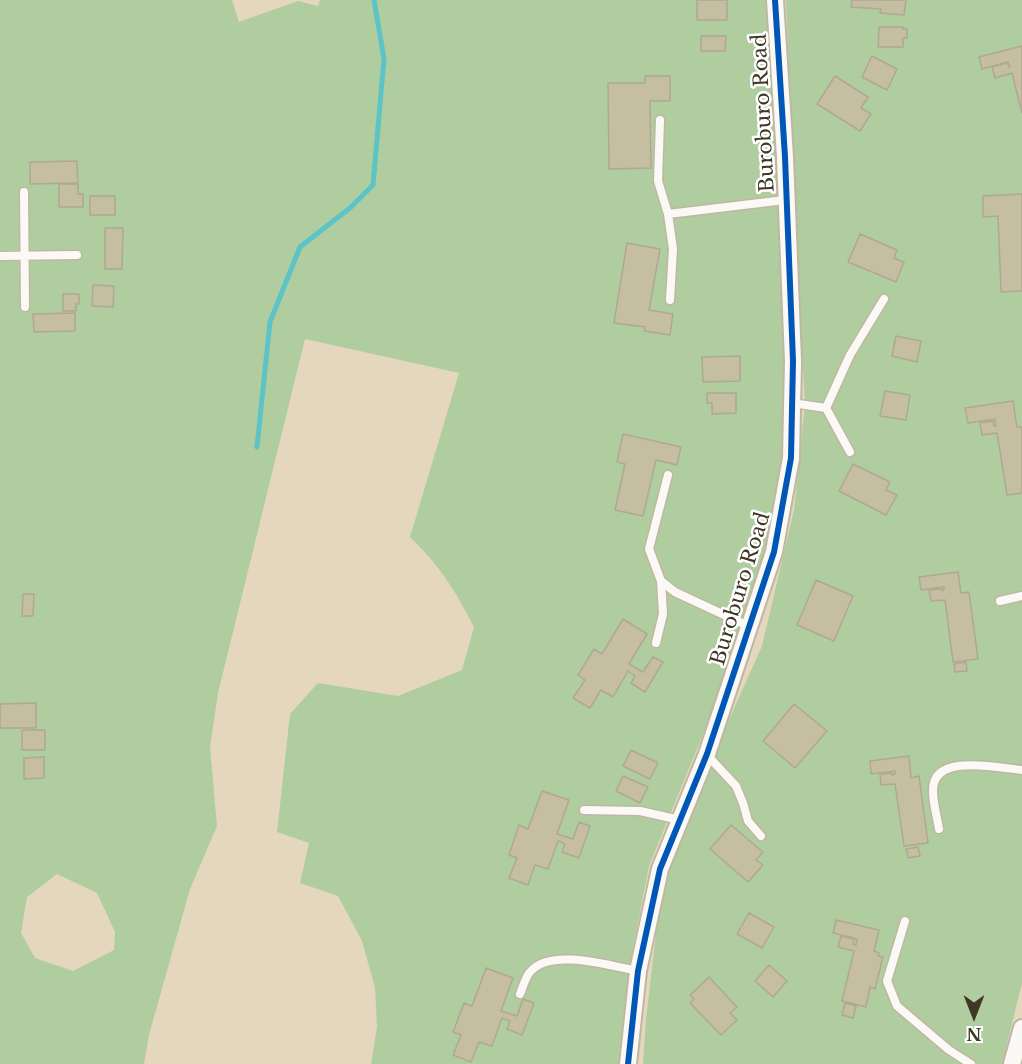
<!DOCTYPE html>
<style>
body{margin:0}
#map{position:relative;width:1022px;height:1064px;overflow:hidden;background:#e4d7bd;font-family:"Libre Baskerville",serif}
canvas{display:block}
.north{position:absolute;left:944px;top:986px;width:60px;height:60px;-webkit-text-stroke:4px #fff;paint-order:stroke;rotate:180deg;font-size:16px;font-weight:700;line-height:24px;text-align:center;color:#3f3623}
.north::after{content:'';display:block;margin:auto;width:21px;height:27px;background:#3f3623;clip-path:polygon(50% 0,100% 100%,50% 72%,0 100%)}
</style>
<div id="map">
<canvas width="1022" height="1064"></canvas>
<div class="north">N</div>
</div>
<script>
const ctx = document.querySelector('canvas').getContext('2d');
ctx.lineJoin = 'round';
function fill(path, color) { ctx.fillStyle = color; ctx.fill(path, 'evenodd'); }
function trace(path, color, width, dash) { ctx.strokeStyle = color; ctx.lineWidth = width; ctx.lineCap = dash ? 'butt' : 'round'; ctx.setLineDash(dash || []); ctx.stroke(path); }
function label(font, color, halo, rows, align = 'center') {
  ctx.font = font + ' "Libre Baskerville",serif'; ctx.lineWidth = 5; ctx.setLineDash([]); ctx.textBaseline = 'middle'; ctx.strokeStyle = halo; ctx.fillStyle = color; for (const [text, x, y, turn = 0] of rows) {
    ctx.save(); ctx.translate(x, y); ctx.rotate((+turn || 0) * Math.PI / 180); ctx.textAlign = isNaN(turn) ? turn : align; if (halo) ctx.strokeText(text, 0, 0); ctx.fillText(text, 0, 0); ctx.restore();
  }
}
fill(new Path2D(`
 M0,0H232L239,22L298,1L318,6L320,0H765L781,221L786,380L780,478L776,505L747,620L727,676L649,866L629,967L618,1064H371L377,1027L375,988L362,941L338,896L300,883L309,843L277,832L290,714L318,683L398,696L462,670L474,627C455,590 440,566 410,537L459,373L305,339L218,693L210,747L217,826L190,889L149,1035L144,1064H0ZM57,874L97,893L115,932L114,950L73,971L35,958L21,933L27,897Z
 M786,0H1022V983L1002,1064H643L646,1019L662,883L706,771L762,646L794,510L805,404L797,265Z`), '#b0cda0');
trace(new Path2D(`
 M257,447L270,322L300,247L350,208L373,185L384,59L374,0`), '#5dc3c6', 5);
const building = new Path2D(`
 M697,0H727V20H697Z
 M852,0H906L904,15L880,13L881,9L851,7Z
 M879,27H903V29H907V38H903V47H878Z
 M701,36H726L725,51H701Z
 M1022,46V113L1012,73L995,78L992,67L1007,63L1010,68L1008,62L982,69L979,57Z
 M872,56L897,69L887,90L862,77Z
 M645,76H670V101H650L651,168L609,169L608,83H645Z
 M835,76L868,97L861,108L871,114L860,131L817,104Z
 M77,161L78,183L30,184V162Z
 M59,184H78V194H83V207H59Z
 M1022,194V291L1001,292L998,216L983,217V196Z
 M90,196H115V215H90Z
 M105,228H123L122,269H105Z
 M860,234L897,250L894,258L904,262L896,282L848,262Z
 M627,243L660,249L649,310L673,314L670,335L644,331L645,327L614,323Z
 M93,285L114,286L113,307L92,306Z
 M63,294H79V304H76V311H63Z
 M75,313V331L34,332L33,314Z
 M896,336L921,341L917,362L892,356Z
 M740,356V381L703,382L702,357Z
 M885,391L910,395L906,420L880,416Z
 M707,393H736V413L712,414V403H707Z
 M1013,401L1017,427H1022V493L1007,495L997,433L982,435L980,423L993,421L994,426H996L995,419L968,423L965,408Z
 M623,434L681,447L677,465L656,460L643,516L615,510L625,464L617,462Z
 M853,464L890,482L886,490L897,495L886,515L839,491Z
 M958,572L961,593L969,592L978,659L953,662L945,600L931,601L929,590L942,589V591L944,590V587L921,590L919,577Z
 M816,580L853,596L834,641L797,625Z
 M23,594H34L33,616H22Z
 M623,619L647,634L629,664L643,672L653,657L663,662L645,692L631,683L635,676L628,671L613,697L601,690L590,708L573,698L585,680L578,675L594,649L602,654Z
 M966,662L967,671L955,672L954,664Z
 M36,703V728H0V704Z
 M794,704L827,731L795,768L763,741Z
 M22,730H45V750H22Z
 M631,750L658,763L650,779L623,766Z
 M909,756L911,778L919,776L928,843L904,846L895,784L881,785L880,774L892,773V775L895,774V771L871,774L870,761Z
 M44,757V778L24,779V758Z
 M623,776L648,787L640,803L616,791Z
 M542,791L569,800L557,834L573,839L579,822L590,826L579,858L562,852L565,844L558,841L548,869L535,865L528,885L509,878L517,858L509,855L519,825L528,829Z
 M731,825L763,852L756,860L763,865L748,882L710,849Z
 M918,847L920,856L908,858L906,849Z
 M749,913L774,927L762,948L737,934Z
 M836,920L879,930L874,951L879,953L878,956L883,957L875,989L870,987L866,1007L842,1001L854,951L838,947L841,936L854,939L853,944L856,945L857,939L833,933Z
 M769,965L787,981L773,997L755,981Z
 M486,968L513,978L501,1011L517,1016L523,999L534,1003L522,1035L507,1029L510,1021L502,1018L492,1046L479,1042L471,1062L453,1055L461,1035L453,1032L464,1003L472,1006Z
 M709,977L737,1007L730,1013L737,1020L721,1035L690,1003L694,999L690,995Z
 M845,1003L856,1006L853,1018L842,1015Z`);
fill(building, '#c5bea0');
trace(building, '#afa893', 1.5);
const service = new Path2D(`
 M660,120L658,181L668,214L785,200
 M24,192L25,307
 M668,214L673,249L670,300
 M0,256L77,255
 M792,403L826,408L850,452
 M826,408L850,355L884,299
 M668,475L649,549L661,581L675,592L748,626
 M1000,601L1022,596
 M656,643L663,614L661,581
 M707,755L736,786L743,803L748,821L761,836
 M584,810L640,811L680,820
 M939,829C937,817 933,803 933,791C932,752 998,768 1022,770
 M905,921L887,981L897,1006L949,1050L971,1064
 M520,994C523,987 525,978 530,972C550,947 611,966 638,971`);
const minor = new Path2D(`
 M628,1064L638,971L660,869L707,754L774,552L791,458L793,361L785,157L775,0
 M1012,1064L1022,1028`);
trace(service, '#c0b6a2', 11);
trace(minor, '#c0b6a2', 20);
trace(service, '#fbf9f5', 8);
trace(minor, '#fbf9f5', 16);
trace(new Path2D(`
 M628,1064L638,971L660,869L707,754L774,552L791,458L793,361L785,157L775,0`), '#0057b8', 6);
label('20px', '#3f3623', '#fff', [
 ["Buroburo Road",764,113,-93],
 ["Buroburo Road",741,589,-73]
]);
</script>
